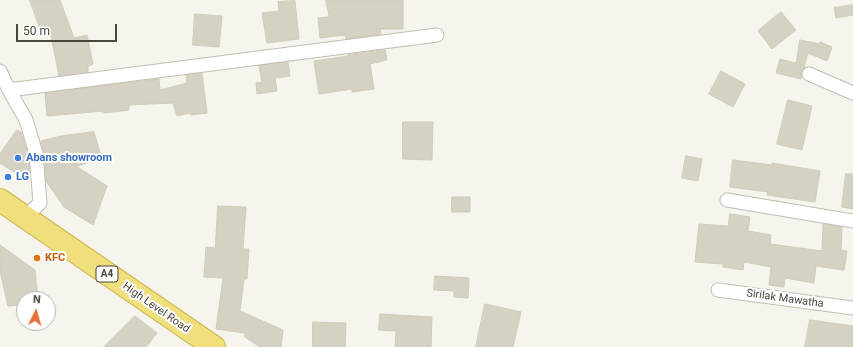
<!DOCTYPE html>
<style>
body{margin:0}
#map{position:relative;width:853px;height:347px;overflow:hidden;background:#f5f4ed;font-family:Roboto,sans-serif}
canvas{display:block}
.north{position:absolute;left:16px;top:291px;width:40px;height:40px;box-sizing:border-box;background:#fff;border:1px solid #b6b5b1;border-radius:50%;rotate:5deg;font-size:11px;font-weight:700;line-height:16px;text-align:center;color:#49463b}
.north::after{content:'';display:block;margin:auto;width:14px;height:18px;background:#e47035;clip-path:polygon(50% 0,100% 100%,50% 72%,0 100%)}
.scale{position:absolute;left:16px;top:24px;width:101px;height:18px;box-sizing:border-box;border:2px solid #49463b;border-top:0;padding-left:5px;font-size:12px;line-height:14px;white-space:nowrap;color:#49463b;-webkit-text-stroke:3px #fff;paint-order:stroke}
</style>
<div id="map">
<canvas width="853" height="347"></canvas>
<div class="north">N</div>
<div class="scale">50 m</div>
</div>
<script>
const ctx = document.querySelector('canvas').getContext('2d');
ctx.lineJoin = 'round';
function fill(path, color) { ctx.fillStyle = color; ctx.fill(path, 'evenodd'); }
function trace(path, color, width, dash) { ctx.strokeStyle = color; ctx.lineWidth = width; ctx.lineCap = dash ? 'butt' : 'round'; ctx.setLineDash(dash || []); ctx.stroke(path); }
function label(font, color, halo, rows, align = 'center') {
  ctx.font = font + ' Roboto,sans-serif'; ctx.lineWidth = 4; ctx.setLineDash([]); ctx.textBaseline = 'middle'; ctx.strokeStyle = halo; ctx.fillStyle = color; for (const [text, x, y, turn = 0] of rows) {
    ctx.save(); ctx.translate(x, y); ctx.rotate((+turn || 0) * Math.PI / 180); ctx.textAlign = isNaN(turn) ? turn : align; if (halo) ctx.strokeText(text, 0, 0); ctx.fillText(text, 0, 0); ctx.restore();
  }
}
const building = new Path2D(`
 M30,0H60L74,38L87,35L93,64L88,66V72L59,76L50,31L42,34Z
 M326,0H403V29H380L381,34L346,39L345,35L320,38L318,18L329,17Z
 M295,1L299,39L267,43L262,13L279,11L278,2Z
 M853,5V15L836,18L834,8Z
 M781,12L796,30L772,49L758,31Z
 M195,14L222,16L219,47L193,45Z
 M800,40L820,44V42L832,47L827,61L808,53L804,68L802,71L801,79L776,73L780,59L796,63Z
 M385,50L387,60L370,64L374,89L352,92V89L319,94L314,61L348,56V55Z
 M288,62L290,76L275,78L277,91L257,94L256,83L262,82L259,66Z
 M721,71L745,84L733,107L709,94Z
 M202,73L207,113L191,115L190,113L177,116L173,103L129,105V110L104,113L103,111L47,116L45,93L159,79L160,90L187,83L186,75Z
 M788,100L812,106L802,150L777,144Z
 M403,122H433L432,160L403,159Z
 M17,130L21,132L28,154L30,178L28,181L0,163V154Z
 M94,132L102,159L76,166L107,186L93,225L64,207L46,181L44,152L41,141L61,136Z
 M686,156L702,159L698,181L682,178Z
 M733,160L772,165V163L820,171L815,202L767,195L768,192L730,187Z
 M846,174H853V209L842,207Z
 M452,197H470V212H452Z
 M218,206L246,207L243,249H249L247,279H244L240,311L283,330L281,347H260L245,337V333L216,329L223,278L204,277L206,247L215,248Z
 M730,214L750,217L748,231L771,235L770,244L822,251L823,224L842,227L841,250L847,251L844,270L816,266L814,283L785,278L784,287L769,285L771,267L744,262L743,270L723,267V264L695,262L699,224L728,226Z
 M0,245L35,270L38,299H24V305L8,306L0,271Z
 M435,276L469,278L468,298L454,297V291L434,290Z
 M485,304L521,312L513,347H476Z
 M380,314L432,317L431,347H395L396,331L379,330Z
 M135,316L157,333L146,347H104Z
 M810,320L853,326V347H805Z
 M313,322L346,323L345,347H313Z`);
fill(building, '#d5d2c3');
trace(building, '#cfcbb7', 1);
const street = new Path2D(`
 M0,71L9,90L26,120L36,153L40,203L25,217
 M809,74L853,93
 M9,90L437,35
 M727,200L853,221
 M718,290L853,308`);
const highway = new Path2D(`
 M0,200L214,347`);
trace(street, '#c0bdb0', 15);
trace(highway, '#ceb74d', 24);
trace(street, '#fff', 13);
trace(highway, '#efdf7d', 22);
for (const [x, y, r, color] of [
 [18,158,4,"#3f7fe0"],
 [8,177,4,"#3f7fe0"],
 [37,258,4,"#e8710a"]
]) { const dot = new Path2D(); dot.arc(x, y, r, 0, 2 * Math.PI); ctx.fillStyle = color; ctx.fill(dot); trace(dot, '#fff', 1.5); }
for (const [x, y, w] of [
 [107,274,22]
]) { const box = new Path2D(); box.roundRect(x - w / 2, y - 8, w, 16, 3); ctx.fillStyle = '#fff'; ctx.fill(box); trace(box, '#49463b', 1); }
label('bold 10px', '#49463b', null, [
 ["A4",107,274]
]);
label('bold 11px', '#366cbe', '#fff', [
 ["Abans showroom",26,158],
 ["LG",16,177]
], 'left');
label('bold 11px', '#c56008', '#fff', [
 ["KFC",45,258]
], 'left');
label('11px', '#49463b', '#fff', [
 ["Sirilak Mawatha",785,299,8],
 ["High Level Road",156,308,35]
]);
</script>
